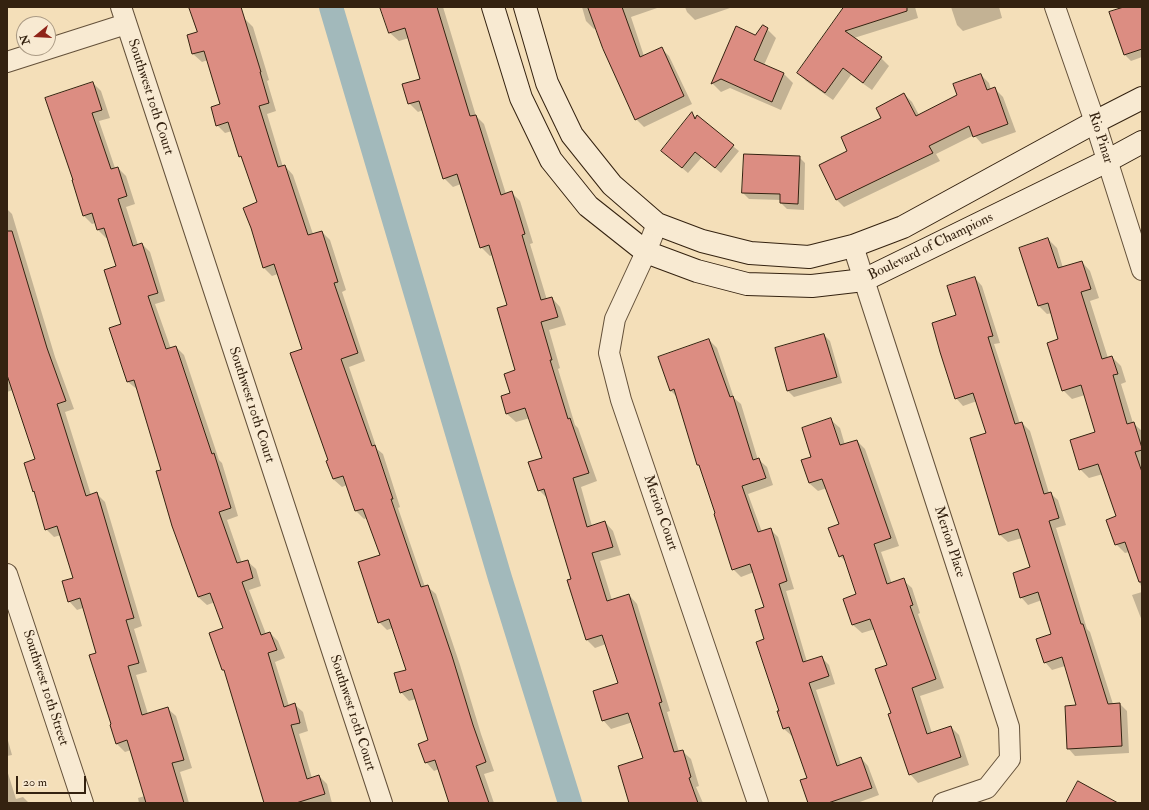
<!DOCTYPE html>
<style>
body{margin:0}
#map{position:relative;width:1149px;height:810px;overflow:hidden;background:#f4dfb9;font-family:"IM FELL Double Pica",serif}
canvas{display:block}
.frame{position:absolute;inset:0;border:8px solid #342210;pointer-events:none}
.north{position:absolute;left:16px;top:16px;width:40px;height:40px;box-sizing:border-box;background:#f8ead2;border:1px solid #aa9a84;border-radius:50%;rotate:252deg;font-size:11px;font-weight:700;line-height:16px;text-align:center;color:#342210}
.north::after{content:'';display:block;margin:auto;width:14px;height:18px;background:#8f2418;clip-path:polygon(50% 0,100% 100%,50% 72%,0 100%)}
.scale{position:absolute;left:16px;top:776px;width:70px;height:18px;box-sizing:border-box;border:2px solid #342210;border-top:0;padding-left:5px;font-size:12px;line-height:14px;white-space:nowrap;color:#342210;-webkit-text-stroke:3px #f8ead2;paint-order:stroke}
</style>
<div id="map">
<canvas width="1149" height="810"></canvas>
<div class="frame"></div>
<div class="north">N</div>
<div class="scale">20 m</div>
</div>
<script>
const ctx = document.querySelector('canvas').getContext('2d');
ctx.lineJoin = 'round';
function fill(path, color) { ctx.fillStyle = color; ctx.fill(path, 'evenodd'); }
function trace(path, color, width, dash) { ctx.strokeStyle = color; ctx.lineWidth = width; ctx.lineCap = dash ? 'butt' : 'round'; ctx.setLineDash(dash || []); ctx.stroke(path); }
function label(font, color, halo, rows, align = 'center') {
  ctx.font = font + ' "IM FELL Double Pica",serif'; ctx.lineWidth = 3; ctx.setLineDash([]); ctx.textBaseline = 'middle'; ctx.strokeStyle = halo; ctx.fillStyle = color; for (const [text, x, y, turn = 0] of rows) {
    ctx.save(); ctx.translate(x, y); ctx.rotate((+turn || 0) * Math.PI / 180); ctx.textAlign = isNaN(turn) ? turn : align; if (halo) ctx.strokeText(text, 0, 0); ctx.fillText(text, 0, 0); ctx.restore();
  }
}
fill(new Path2D(`
 M190,7H233L253,27L269,80L267,81L276,111L267,114L283,167L285,166L293,175L313,234L322,232L330,240L346,290L342,292L365,361L349,367L377,449L383,454L400,507L398,508L425,587L427,586L436,594L460,665L481,734L494,771L484,774L494,803H450L439,769L434,771L426,762L429,741L416,699L409,701L401,692L407,671L393,628L387,630L379,622L381,555L368,518L364,519L356,511L347,485L342,487L333,479L303,349L278,274L272,276L263,267L258,203L243,159L240,156L232,131L225,133L217,125L221,104L208,60L202,62L193,54L188,36L198,33Z
 M381,7H443L476,116L484,124L506,194L511,192L520,201L533,243L530,244L547,300L552,298L560,307L566,325L549,330L560,368L558,369L575,425L578,428L597,481L581,487L592,526L605,522L613,531L621,555L600,561L612,600L629,595L637,604L670,711L667,712L679,752L682,751L691,759L699,786L696,787L703,803H635L644,759L633,722L611,729L603,720L619,684L606,644L595,648L586,639L572,580L548,499L539,490L543,458L530,418L516,422L507,414L516,371L508,305L493,255L490,256L481,247L461,184L453,187L444,178L423,110L418,112L409,103L421,79L409,38L399,41L390,33Z
 M582,7H660L631,17L644,56L661,48L669,56L692,104L644,127L636,119L597,28L594,29L586,21Z
 M685,7H730V8L695,20L687,12Z
 M845,7H915L918,18L854,38L881,58L889,66L872,90L851,75L833,100L806,81L798,72Z
 M951,7H999L1002,18L963,31L957,25Z
 M1121,7H1142V57L1131,61L1125,55L1110,13L1121,9Z
 M737,28L756,36L767,29L776,38L764,65L784,74L793,83L781,110L730,88L721,92L712,83Z
 M981,75L989,83L991,90L995,89L1003,97L1016,132L982,144L974,135L936,154L940,161L844,207L836,199L849,152L904,94L912,102L919,115L959,95Z
 M93,83L101,91L110,118L99,121L115,168H118L126,176L135,204L126,207L138,245L142,244L150,252L165,301L155,304L171,349L176,347L184,355L219,460L222,463L238,516L227,520L242,563L247,561L256,569L261,586L249,590L266,634L270,633L278,641L285,658L275,662L289,706L294,704L303,712L308,731L299,734L312,778L319,776L327,784L332,803H265L225,672L223,669L224,629L215,602L207,605L198,597L138,390L128,382L110,329L122,325L117,267L108,238H106L98,230L95,223L92,224L84,216Z
 M692,114L739,151L721,173L702,157L688,173L668,156Z
 M799,157L805,163L804,210L787,209L781,203V200L749,199L743,193Z
 M7,209L12,214L55,357L74,409L65,412L91,495L97,494L105,502L142,626L134,629L147,672L136,675L148,714L167,708L176,716L192,768L180,772L189,803H139L138,798L145,796L131,750L125,752L116,743L97,653L83,608L77,610L69,601L74,579L61,535L54,537L46,529L36,460L13,390L7,392Z
 M1048,239L1057,248L1063,268L1082,262L1090,271L1099,298L1090,301L1108,358L1112,357L1121,366L1126,382L1121,384L1133,423L1142,431V589L1129,552L1125,553L1116,544L1117,517L1103,474L1089,478L1080,469L1097,433L1085,395L1072,399L1063,390L1059,340L1052,313L1047,314L1038,305Z
 M975,278L982,286L1000,343L994,344L1020,424L1022,423L1030,431L1049,493H1050L1058,500L1066,525L1056,528L1087,629L1090,632L1113,704H1120L1127,711L1129,753L1075,756L1068,748L1078,706L1065,666L1052,670L1045,662L1053,634L1042,600L1028,605L1021,597L1031,568L1022,538L1008,542L1000,535L972,439L987,434L977,401L963,406L956,398L957,316Z
 M824,335L830,341L842,383L794,397L788,391L776,349Z
 M709,340L717,348L734,398L741,404L758,460H759L767,467L773,485L748,494L762,532L771,530L778,537L794,589L786,591L807,662L821,657L829,665L835,684L816,690L841,765L861,758L868,766L879,795L857,803H809L808,778L793,736H792L784,729L779,712H780L765,640V608L754,572L741,577L733,569L717,514L700,467L698,465L678,398L670,390Z
 M831,420L840,428L845,445L857,441L865,449L899,546L881,552L892,584L903,580L912,588L920,613L918,614L944,688L920,696L932,733L951,727L959,735L969,765L918,783L910,774L892,714L888,666L875,629L862,633L853,625L845,599L858,595L847,563L840,556V525L827,488L818,491L809,483L812,458Z
 M1142,592V621L1132,595Z
 M7,737L12,755L7,756Z
 M7,770L16,799L23,797L29,803H7Z`), '#0003');
trace(new Path2D(`
 M331,7L500,578L570,803`), '#a2b9bb', 24);
const building = new Path2D(`
 M189,7H241L261,72H260L269,103L259,106L278,167L285,165L308,235L322,231L338,282L334,283L358,353L341,359L372,446L375,445L393,499H391L421,587L428,585L452,656L473,725L486,762L476,766L489,803H449L435,760L425,763L418,744L428,740L412,689L400,693L394,673L406,670L389,619L378,623L358,562L380,555L363,509L355,511L343,476L333,479L326,461L328,460L290,353L302,349L274,264L263,268L251,228L243,208L257,202L241,156L239,157L228,122L216,126L211,107L220,104L204,51L192,54L187,35L197,32Z
 M380,7H437L470,116L476,115L501,195L512,191L525,234L522,235L541,300L552,297L558,317L541,322L552,360H550L568,419L570,418L589,473L573,478L587,527L605,521L613,547L592,553L607,601L629,594L662,702L659,703L674,752L683,750L691,777L689,778L698,803H629L618,766L643,758L628,713L602,721L593,691L618,683L602,635L586,640L567,580L571,579L544,489L538,491L528,462L542,458L525,408L506,414L501,396L510,393L504,374L515,370L497,308L507,305L489,245L480,248L457,174L443,179L419,101L408,104L402,84L420,79L405,28L389,33Z
 M588,7H622L640,57L662,47L684,96L635,120L603,49Z
 M844,7H907V11L845,31L882,57L863,83L843,68L825,93L797,73Z
 M1124,7H1142V49L1124,55L1109,12Z
 M763,25L768,28L754,60L784,73L772,102L721,79L711,84L736,26L755,35Z
 M981,74L987,90L995,87L1008,124L973,137L969,126L929,146L933,153L836,200L819,165L847,151L841,137L881,118L876,108L904,93L916,116L957,95L953,84Z
 M93,82L102,110L92,113L111,169L118,167L127,196L118,199L133,246L142,243L158,293L148,296L166,349L176,346L212,454L214,453L231,508L219,512L237,563L248,560L253,578L242,582L261,635L270,632L277,650L268,653L284,707L295,703L300,723L291,725L307,779L319,775L325,794L296,803H264L224,670H222L209,633L223,628L210,593L198,597L172,526L156,471L161,470L134,380L127,382L109,328L121,324L104,270L116,266L104,228L97,230L92,213L83,216L72,180H73L45,98Z
 M692,112L695,119L697,115L734,145L715,168L695,152L682,168L661,151Z
 M744,154L800,156L798,204L780,203V194L742,193Z
 M7,231H12L47,348L66,401L57,404L86,496L97,492L134,618L126,620L139,663L128,666L142,715L168,707L184,760L172,763L184,803H146L127,740L116,744L110,725L111,724L89,655L96,653L80,598L68,602L62,581L73,578L57,526L45,530L34,491L33,492L24,463L35,459L7,375Z
 M1048,238L1058,268L1082,261L1091,289L1081,292L1102,359L1112,356L1118,374L1113,375L1127,424L1134,422L1142,448V450L1135,452L1142,472V582H1139L1125,542L1115,545L1106,520L1116,516L1098,464L1079,470L1070,440L1095,432L1081,385L1062,391L1047,343L1058,339L1048,303L1038,306L1019,248Z
 M975,277L993,336L988,337L1015,424L1022,422L1044,494L1051,492L1059,518L1049,521L1081,624H1083L1108,704L1120,703L1122,746L1067,749L1065,706L1076,705L1062,657L1044,663L1036,639L1051,634L1038,592L1020,598L1013,573L1030,567L1018,529L999,535L970,438L986,433L973,393L955,399L940,352L932,323L956,315L947,286Z
 M824,334L837,377L787,391L775,348Z
 M709,339L730,397L733,396L753,460L759,458L766,478L742,486L758,532L771,528L787,581L779,584L803,662L822,656L829,676L809,683L837,766L861,757L872,788L828,803H808L800,780L807,778L789,727L783,729L777,711H779L756,642L764,639L755,610L764,607L750,564L732,570L714,514L715,513L699,465H697L674,389L670,391L658,357Z
 M831,418L840,445L857,440L891,538L874,544L887,584L904,578L913,605L910,606L936,679L912,688L927,734L951,726L961,757L909,775L888,714L891,713L875,669L887,665L870,619L852,625L843,599L856,594L843,555L839,557L828,528L839,524L822,479L809,483L801,460L811,457L802,428Z
 M1078,781L1118,803H1066Z`);
fill(building, '#dc8d82');
trace(building, '#342210', 1);
const street = new Path2D(`
 M121,7L382,803
 M1055,7L1095,122L1142,270
 M7,62L126,24
 M657,224L646,252L615,319L609,353L621,400L758,803
 M853,246L1009,727L1010,759L987,788L943,803
 M7,574L83,803`);
const secondary = new Path2D(`
 M493,7L521,98L551,160L588,206L646,252L697,271L747,284L812,286L864,280L1107,161L1142,142
 M525,7L547,83L572,135L612,185L657,224L702,241L750,253L809,257L853,246L903,227L1095,122L1142,98`);
trace(street, '#64513a', 22);
trace(secondary, '#342210', 24);
trace(street, '#f8ead2', 20);
trace(secondary, '#f8ead2', 22);
label('14px', '#342210', '#f8ead2', [
 ["Southwest 10th Court",150,97,72],
 ["Rio Pinar",1100,138,72],
 ["Boulevard of Champions",931,247,-26],
 ["Southwest 10th Court",251,405,72],
 ["Merion Court",660,513,71],
 ["Merion Place",949,542,72],
 ["Southwest 10th Street",45,688,72],
 ["Southwest 10th Court",352,713,72]
]);
</script>
